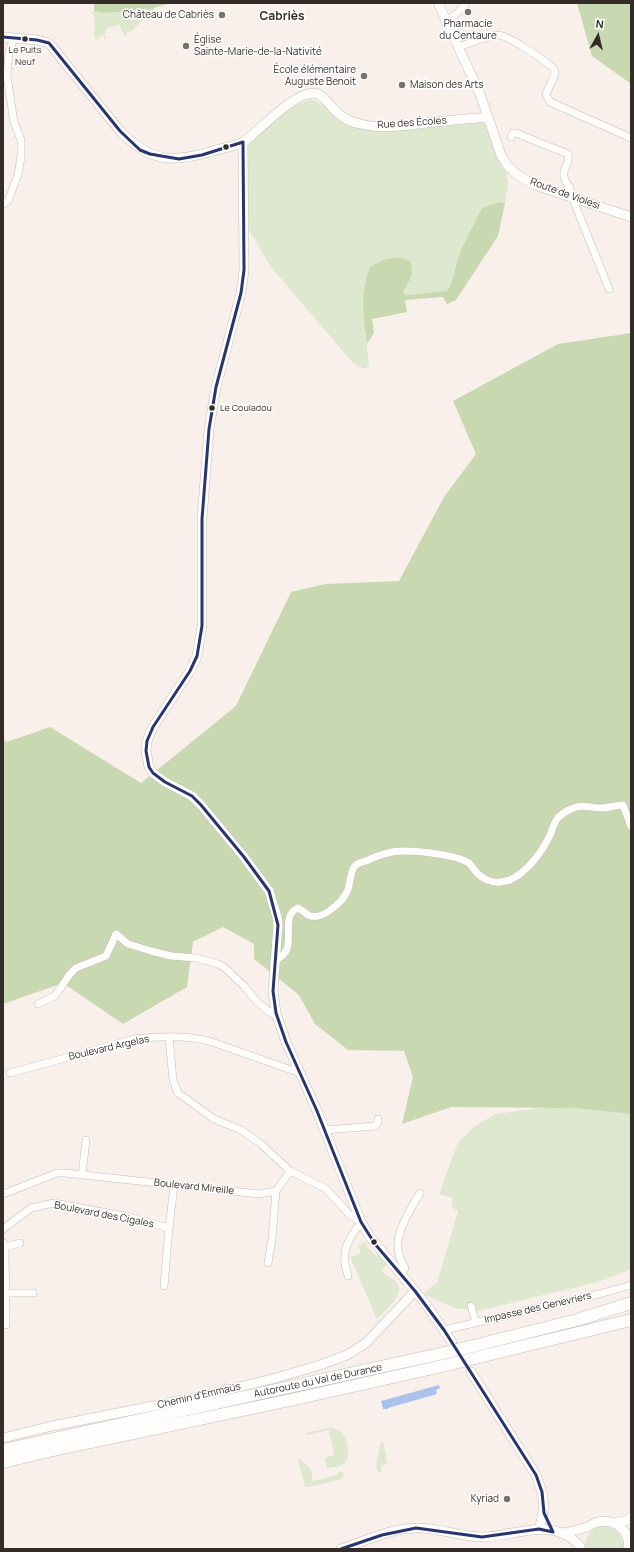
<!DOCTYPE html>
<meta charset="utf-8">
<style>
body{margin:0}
#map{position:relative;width:634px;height:1552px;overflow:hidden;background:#f9f0eb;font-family:Manrope,sans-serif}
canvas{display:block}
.frame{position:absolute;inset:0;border:4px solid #342c28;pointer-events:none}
.north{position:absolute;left:578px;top:16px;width:40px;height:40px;-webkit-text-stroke:3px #fff;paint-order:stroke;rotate:8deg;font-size:11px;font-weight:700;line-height:16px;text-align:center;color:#342c28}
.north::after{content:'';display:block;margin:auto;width:14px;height:18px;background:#342c28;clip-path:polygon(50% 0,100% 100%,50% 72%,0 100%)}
</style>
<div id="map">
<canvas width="634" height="1552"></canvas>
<div class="frame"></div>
<div class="north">N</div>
</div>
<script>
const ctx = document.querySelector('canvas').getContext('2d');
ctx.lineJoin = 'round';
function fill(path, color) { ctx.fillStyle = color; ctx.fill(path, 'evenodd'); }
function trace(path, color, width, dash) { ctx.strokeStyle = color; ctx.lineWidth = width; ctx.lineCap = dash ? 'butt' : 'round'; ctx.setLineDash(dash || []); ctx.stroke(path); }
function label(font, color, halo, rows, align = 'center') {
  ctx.font = font + ' Manrope,sans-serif'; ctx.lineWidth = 3; ctx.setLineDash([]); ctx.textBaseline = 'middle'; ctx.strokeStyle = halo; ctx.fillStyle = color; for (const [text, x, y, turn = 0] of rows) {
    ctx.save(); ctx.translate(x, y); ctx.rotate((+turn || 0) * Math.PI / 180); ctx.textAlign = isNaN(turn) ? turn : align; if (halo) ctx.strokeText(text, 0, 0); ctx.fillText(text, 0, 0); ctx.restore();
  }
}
fill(new Path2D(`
 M146,7H154L156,16L148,19L144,16L143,20L135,27V29L128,32L125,37L119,25L107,28L104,35L106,36V39L102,35L96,41L93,32L95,31L94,15L91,14L94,11L101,13L144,10Z
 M311,99L318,102L321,105L323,104L336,116L410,127L411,130L435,127V125L476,121L477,123H482L487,126L507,174L508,183L505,203L500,202L460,252L450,287L446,291L407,295L403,292L412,277L363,315L369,364L367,368H362L353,363L271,267L249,230L247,151L250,142L254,136L292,107Z
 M631,1095V1269L601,1281L478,1311L454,1308L424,1294L433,1285L437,1283L458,1211L451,1207L453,1198L439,1194L458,1142L475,1126L496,1114Z
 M365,1242L368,1249L369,1248L376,1256L379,1254L387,1263L382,1271C386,1276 393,1278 397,1283C406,1295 384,1311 377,1319L350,1257L361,1253L358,1246Z
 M330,1428C344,1429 348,1440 348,1453C348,1457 348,1460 346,1462C342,1467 333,1467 327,1468L325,1458L334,1455L329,1430L306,1435L305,1433Z
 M383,1441L387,1464L381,1466L382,1472L378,1473L376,1465L380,1444Z
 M298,1459H300L311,1469L313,1483L314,1481L338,1475V1471L344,1473L343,1477L339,1480L313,1486V1485L309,1487H305Z
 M599,1526C614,1525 625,1534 623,1549H586C584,1538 590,1531 599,1526Z`), '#dee8ce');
fill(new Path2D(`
 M94,3H170L148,10L146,7L144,10L101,13L94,11Z
 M577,3H631V84L592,56Z
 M500,202L505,203L498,236L456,300L447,304L443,297L405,300L407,312L372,319L374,333L367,344C363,316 360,294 370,267C383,259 395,254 410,261C415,275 410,280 403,292L406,295L446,291L450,287L460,252L482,208Z
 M631,333V1114L576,1108L451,1107L402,1124L413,1077L404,1051L348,1050L315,1024L299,995L254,959V944L223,927L193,942L187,987L123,1024L63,983L3,1004V740L7,742L50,727L141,783L236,706L291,592L326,584L399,581L444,497L476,454L453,401L558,344Z`), '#c8d9b2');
fill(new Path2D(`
 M439,1385L440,1388L436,1390L437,1394L388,1408V1409H383L381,1401Z`), '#a9c2ec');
const street = new Path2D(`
 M447,20L453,17L465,5L464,3
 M458,47C468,44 489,35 498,35C508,35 546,61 554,69L555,74L546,94L550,102L631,138
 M511,137L513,133H516L568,154C571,162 562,168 564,176C564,181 568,184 570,188L568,196
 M572,197L609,289
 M3,204L8,201L18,175L21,157V140L14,122L7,76L9,52L14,38
 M276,960C279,958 282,956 284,954C295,942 280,915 298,908C302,910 305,913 308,915C321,922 341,903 347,892C351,884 349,873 355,866C357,863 362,862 366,861C374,857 383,854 392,852C409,849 454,854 469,863C472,866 474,870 477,873C483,879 492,883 501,882C520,881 539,856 547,841C556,826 551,819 569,810C581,803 590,808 602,808C609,808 616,805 623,805L631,826
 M38,1004L55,996L70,974L76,968L106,956L116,934L128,944L151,951L171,956L196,958L218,964L225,968L244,986L257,1002L272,1014L276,1013
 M169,1037L173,1080L178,1093L214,1119L241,1130L260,1143L290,1171
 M10,1073L135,1039C159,1036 185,1035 209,1041L300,1073
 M325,1130L375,1126L378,1123V1119
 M82,1175L86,1140
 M3,1194L57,1173H65L259,1194L276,1191L290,1171L325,1188L350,1215L361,1222C347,1242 340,1251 348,1276
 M3,1229L31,1208L54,1203L124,1216L169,1228L174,1186
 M3,1242L5,1247L6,1325
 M5,1247L20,1243
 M268,1263L272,1239L276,1191
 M401,1274L405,1268C403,1264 400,1259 399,1254C393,1236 411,1208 420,1193
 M164,1286L169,1228
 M5,1293H33
 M471,1306L476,1323
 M444,1330L603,1293L631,1285`);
const secondary = new Path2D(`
 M438,3L480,94L501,155L507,165L516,174L535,185L631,217
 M3,37L37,40L49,43L120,131C152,164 175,163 216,150C225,148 235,146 243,142C247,140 251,136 254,133C269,121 295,93 314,93C323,93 332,109 339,114C345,119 353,123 361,124C380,129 399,126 418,124C442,121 465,119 488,117
 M243,142L244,270L241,293L216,387L209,429L202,519V626L197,656L190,671L153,727L147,741L146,751L149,767L153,773L165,782L192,796L201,805L244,857L269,891L277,917L278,925L273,991L276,1013L286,1042L317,1111L361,1222L370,1237L425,1303L452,1342
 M471,1372L536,1475C545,1498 546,1506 539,1529
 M3,1438L52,1426L189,1399L276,1378L320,1365L347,1355L366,1343L415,1291
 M615,1523L628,1520L631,1517
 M562,1533C571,1532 578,1530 587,1527C590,1526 592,1524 595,1523C605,1519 617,1522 624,1531C628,1536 629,1543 628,1549
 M341,1549C365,1541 391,1528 417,1528C440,1528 462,1537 484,1537C512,1536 541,1521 568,1536C573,1539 577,1543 580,1546`);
const highway = new Path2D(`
 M469,1347L577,1320L631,1303
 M475,1358L631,1320
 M3,1450L444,1353
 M3,1462L49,1451L295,1399L451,1364`);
trace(street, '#c5bdb9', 8);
trace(secondary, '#c5bdb9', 10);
trace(highway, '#c5bdb9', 13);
trace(street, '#fefdfc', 7);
trace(secondary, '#fefdfc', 9);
trace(highway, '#fefdfc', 12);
const highwayBridge = new Path2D(`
 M444,1353L469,1347
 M451,1364L475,1358`);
trace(highwayBridge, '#c5bdb9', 13, []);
trace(highwayBridge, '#fefdfc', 12);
trace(new Path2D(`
 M3,37L37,40L49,43L120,131L140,150L150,154L179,159L202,155L243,142
 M243,142L244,270L241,293L216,387L209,429L202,519V626L197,656L190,671L153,727L147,741L146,751L149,767L153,773L165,782L192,796L201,805L244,857L269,891L278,925L273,991L276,1013L286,1042L317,1111L361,1222L375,1244L415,1291L444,1330L536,1475L542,1492L544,1513L553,1532
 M341,1549L382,1535L416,1528L482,1537L539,1529L553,1532`), '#283670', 3);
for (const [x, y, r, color] of [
 [468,12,4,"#79716c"],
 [222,15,4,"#79716c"],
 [25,39,3.5,"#342c28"],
 [186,46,4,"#79716c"],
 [364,76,4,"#79716c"],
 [402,85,4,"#79716c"],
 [226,147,3.5,"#342c28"],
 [212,408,3.5,"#342c28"],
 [374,1242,3.5,"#342c28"],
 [507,1499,4,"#79716c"]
]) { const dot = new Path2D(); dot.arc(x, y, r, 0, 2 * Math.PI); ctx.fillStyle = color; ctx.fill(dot); trace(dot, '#fff', 1.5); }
label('9px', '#342c28', '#fff', [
 ["Le Puits",25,50],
 ["Neuf",25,62],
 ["Le Couladou",220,408,"left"]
]);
label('10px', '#342c28', '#fff', [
 ["Château de Cabriès",214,15],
 ["Pharmacie",468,24,"center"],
 ["du Centaure",468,36,"center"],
 ["Église",194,40,"left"],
 ["Sainte-Marie-de-la-Nativité",194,52,"left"],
 ["École élémentaire",356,70],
 ["Auguste Benoit",356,82],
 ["Maison des Arts",410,85,"left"],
 ["Kyriad",499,1499]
], 'right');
label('10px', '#342c28', '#fff', [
 ["Rue des Écoles",412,123,-4],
 ["Route de Violesi",565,194,20],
 ["Boulevard Argelas",109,1048,-13],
 ["Boulevard Mireille",194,1187,6],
 ["Boulevard des Cigales",104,1215,11],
 ["Impasse des Genevriers",538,1308,-13],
 ["Autoroute du Val de Durance",318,1381,-12],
 ["Chemin d'Emmaüs",199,1396,-13]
]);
label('bold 12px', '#342c28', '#fff', [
 ["Cabriès",282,17]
]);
</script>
